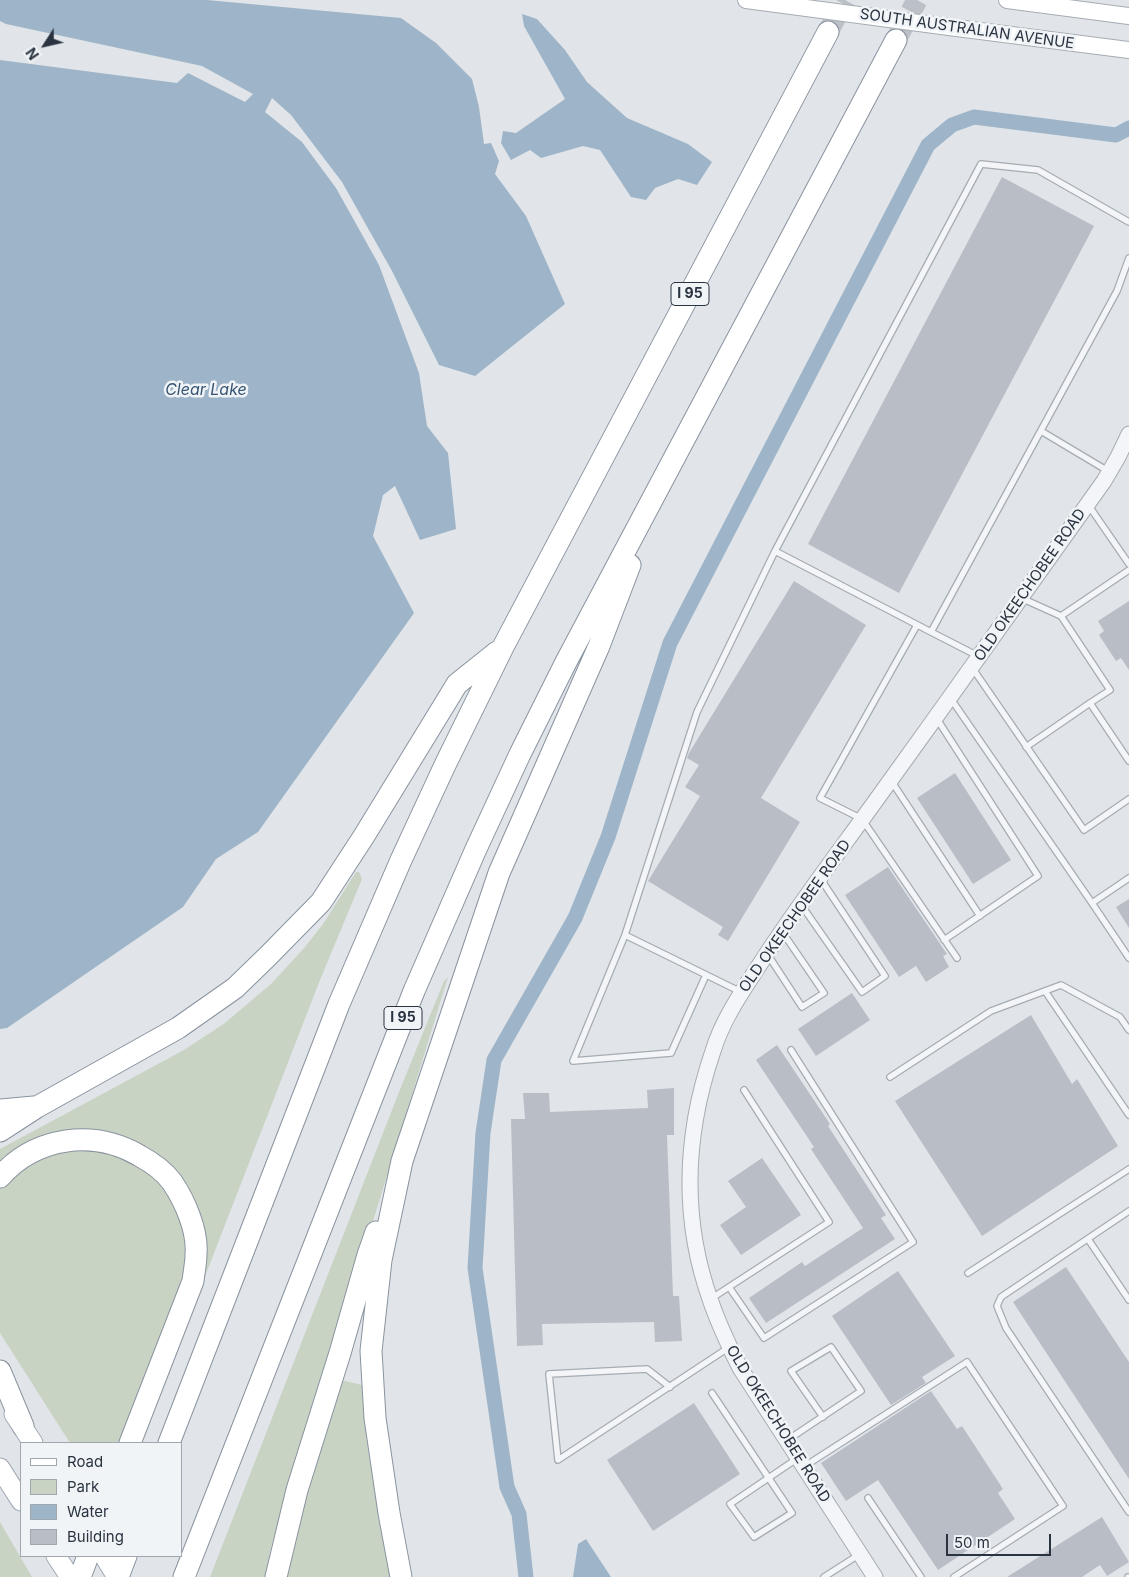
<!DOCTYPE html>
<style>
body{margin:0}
#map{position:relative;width:1129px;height:1577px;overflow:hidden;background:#e1e5e9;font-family:Inter,sans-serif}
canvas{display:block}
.legend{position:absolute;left:20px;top:1442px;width:162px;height:115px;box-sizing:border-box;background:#f1f4f7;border:1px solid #a1a7ae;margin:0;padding:6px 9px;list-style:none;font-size:15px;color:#2a3340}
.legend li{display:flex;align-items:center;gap:10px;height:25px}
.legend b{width:25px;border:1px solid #a1a7ae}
.north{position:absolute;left:20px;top:20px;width:50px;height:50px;-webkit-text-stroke:4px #f1f4f7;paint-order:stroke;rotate:235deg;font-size:14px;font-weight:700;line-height:20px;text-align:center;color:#2a3340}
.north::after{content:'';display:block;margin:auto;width:18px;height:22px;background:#2a3340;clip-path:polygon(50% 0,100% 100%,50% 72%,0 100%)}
.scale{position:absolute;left:946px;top:1534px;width:105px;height:22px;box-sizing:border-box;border:2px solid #2a3340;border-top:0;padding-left:6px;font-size:15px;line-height:18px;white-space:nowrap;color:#2a3340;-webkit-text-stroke:4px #f1f4f7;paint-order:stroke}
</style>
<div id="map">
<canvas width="1129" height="1577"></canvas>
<ul class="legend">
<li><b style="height:6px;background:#fff"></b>Road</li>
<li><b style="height:14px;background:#c8d3c3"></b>Park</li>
<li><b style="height:14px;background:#9eb4c8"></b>Water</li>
<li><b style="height:14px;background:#b9bec6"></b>Building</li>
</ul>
<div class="north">N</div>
<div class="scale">50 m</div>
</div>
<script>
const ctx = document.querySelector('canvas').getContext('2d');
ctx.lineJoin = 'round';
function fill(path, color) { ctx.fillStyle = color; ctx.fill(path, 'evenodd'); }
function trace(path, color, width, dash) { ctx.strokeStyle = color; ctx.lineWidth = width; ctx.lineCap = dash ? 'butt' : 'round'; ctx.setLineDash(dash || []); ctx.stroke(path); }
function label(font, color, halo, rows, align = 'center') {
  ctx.font = font + ' Inter,sans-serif'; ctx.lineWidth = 5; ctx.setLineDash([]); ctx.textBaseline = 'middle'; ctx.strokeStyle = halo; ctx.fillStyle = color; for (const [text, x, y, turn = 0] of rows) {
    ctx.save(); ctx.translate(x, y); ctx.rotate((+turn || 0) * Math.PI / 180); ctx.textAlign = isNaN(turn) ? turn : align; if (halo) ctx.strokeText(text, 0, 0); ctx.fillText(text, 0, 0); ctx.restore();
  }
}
fill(new Path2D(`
 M356,872H359L362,879L320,980L204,1279L198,1219L121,1140L0,1165V1149L184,1050L225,1023L272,983L305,947L323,924Z
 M448,977L366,1244L285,1499L271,1547L265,1577H210L399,1092L444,981Z
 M90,1147L138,1162L169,1191L186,1236L185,1267L180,1286L118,1443H70L0,1333V1188L3,1183L42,1155Z
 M341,1380L362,1385L367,1444L390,1577H284L296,1528Z
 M0,1522L32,1577H0Z`), '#c8d3c3');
fill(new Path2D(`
 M0,0H207L401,18L436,43L472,79L479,107L484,144L491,143L499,161L495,174L526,216L565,304L475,376L439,365L392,271L342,182L291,115L272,98L265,112L302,142L336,188L379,265L419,373L427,426L448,453L456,529L420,540L395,486L383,495L373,536L414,613L258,832L216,859L183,907L7,1028L0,1029V60L177,83L188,73L245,102L253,94L202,66L6,24L0,21Z
 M522,14L537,19L565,50L587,82L627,118L688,144L712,162L697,185L678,179L655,188L646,200L631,197L600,150L583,146L541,158L530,150L511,160L501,143L503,131L516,133L565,99L524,26Z
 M586,1539L611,1577H573L578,1544Z`), '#9eb4c8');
trace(new Path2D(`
 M526,1577L519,1514L507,1487L475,1268L483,1133L494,1060L575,918L608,837L670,643L928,145L952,125L974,117L1116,135L1129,128`), '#9eb4c8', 15);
fill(new Path2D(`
 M1002,177L1094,226L899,593L808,544Z
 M794,581L866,625L761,798L800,822L728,941L718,935L723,927L648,881L700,796L685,787L699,765L687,758L689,753Z
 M1129,601V670L1121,658L1116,661L1099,635L1104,631L1098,621Z
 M955,773L1011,860L973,884L917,798Z
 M888,867L947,954L943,956L949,967L926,982L916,966L899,977L845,895Z
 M1129,899V928L1116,907Z
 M852,993L870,1020L816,1056L798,1029Z
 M1031,1015L1072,1084L1077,1079L1118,1146L982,1236L895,1101Z
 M777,1045L830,1124L828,1126L886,1215L881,1218L895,1239L766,1323L749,1298L802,1262L805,1266L863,1228L811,1149L814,1147L756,1060Z
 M674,1088V1135H667L673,1296H679L682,1341L655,1342L654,1322L542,1324L543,1345L517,1346L511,1119H525L523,1093H549L550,1112L648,1108L647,1090Z
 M762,1158L801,1215L741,1255L720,1225L746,1207L728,1181Z
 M1066,1267L1129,1362V1479L1013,1302Z
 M898,1271L955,1356L922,1377L926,1383L891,1405L832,1316Z
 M931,1391L957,1429L962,1426L1003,1489L998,1493L1015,1519L938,1570L878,1480L846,1501L821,1463Z
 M694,1403L740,1474L653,1531L607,1460Z
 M1102,1517L1129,1562L1107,1576L1100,1565L1082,1577H1007Z`), '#b9bec6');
trace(new Path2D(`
 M828,32L845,0
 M896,40L917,0`), '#bcc1c7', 21, [21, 11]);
const service = new Path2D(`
 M1041,431L1108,471
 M1089,506L1129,564
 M775,551L931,632L1117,291L1129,258
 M1021,598L1061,616L1110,690L1090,703
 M1061,616L1129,570
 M917,625L820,798L862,819L957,958
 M931,632L978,656
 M973,669L1084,830L1129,799
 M951,699L1092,903
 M937,719L1038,876L944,940
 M1026,747L1090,703L1129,761
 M892,782L980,916
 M1129,878L1092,903L1129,958
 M802,906L862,992L885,976L820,878
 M625,935L697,712L775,551L981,164L1038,170L1129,222
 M768,955L802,1007L824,993L783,933
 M706,975L671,1053L573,1061L625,935L741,992
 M1045,991L1129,1115
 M890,1077L991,1011L1061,985L1120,1017L1129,1030
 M1129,1211L1001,1297L997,1306L1006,1328L1129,1512
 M1088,1239L1129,1300
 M968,1273L1129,1169
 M729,1287L764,1338L913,1242L791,1050
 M712,1298L829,1222L744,1090
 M670,1387L647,1369L549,1374L558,1460L728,1348
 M712,1393L792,1513L754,1537L730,1504L798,1458
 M789,1439L861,1391L831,1347L791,1371L823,1417
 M805,1466L967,1362L1063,1506L954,1577
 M868,1498L921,1577
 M824,1577L860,1554
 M1128,1577H1129`);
const tertiary = new Path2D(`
 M875,1577L740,1368C729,1346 719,1325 711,1302C681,1219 685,1133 713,1051C723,1018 744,989 762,961C801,901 845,844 887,785C960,684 1032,582 1104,481L1118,457L1129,434`);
const secondary = new Path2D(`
 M746,0L799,7
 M1007,0L1129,16
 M949,27L1129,50`);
const primary = new Path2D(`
 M14,1414L33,1443
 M0,1468L21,1501
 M56,1556L70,1577
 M104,1556L117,1577`);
const motorway = new Path2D(`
 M0,1110L34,1107
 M0,1131L37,1107L178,1028L235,988L268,956L321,902L364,836L457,684L497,652
 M0,1177C36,1136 94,1129 140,1156C151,1162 164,1171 172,1182C185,1201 198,1231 196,1254C196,1263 194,1272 193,1281L130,1443
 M0,1371L23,1426
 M169,1443L339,1004L401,860L445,765L503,647L828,32
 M80,1577L88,1556
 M118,1577L126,1556
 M184,1577L414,991L476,849L520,754L566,662L896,40
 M276,1577L297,1490L340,1353L368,1255L376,1232
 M401,1577L389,1513L375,1418L371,1351L381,1260L402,1161L499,873L599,646L630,565`);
trace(service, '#a6acb3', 8);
trace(tertiary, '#a6acb3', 17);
trace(secondary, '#a6acb3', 18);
trace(primary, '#a1aab5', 21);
trace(motorway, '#89939f', 23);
trace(service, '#f4f5f8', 5.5);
trace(tertiary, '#f4f5f8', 15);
trace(secondary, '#fff', 16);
trace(primary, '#fff', 19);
trace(motorway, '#fff', 21);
const secondaryBridge = new Path2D(`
 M799,7L949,27`);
trace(secondaryBridge, '#a6acb3', 18, []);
trace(secondaryBridge, '#fff', 16);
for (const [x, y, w] of [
 [690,294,38],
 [403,1018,38]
]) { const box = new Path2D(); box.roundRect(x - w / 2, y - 11.5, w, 23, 4); ctx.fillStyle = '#f1f4f7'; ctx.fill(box); trace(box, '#2a3340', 1); }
label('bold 14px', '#2a3340', null, [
 ["I 95",690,294],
 ["I 95",403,1018]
]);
label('15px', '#2a3340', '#f1f4f7', [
 ["SOUTH AUSTRALIAN AVENUE",967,29,8],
 ["OLD OKEECHOBEE ROAD",1030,585,-55],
 ["OLD OKEECHOBEE ROAD",795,916,-55],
 ["OLD OKEECHOBEE ROAD",778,1424,58]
]);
label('italic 16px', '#365473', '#f1f4f7', [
 ["Clear Lake",206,390]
]);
</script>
